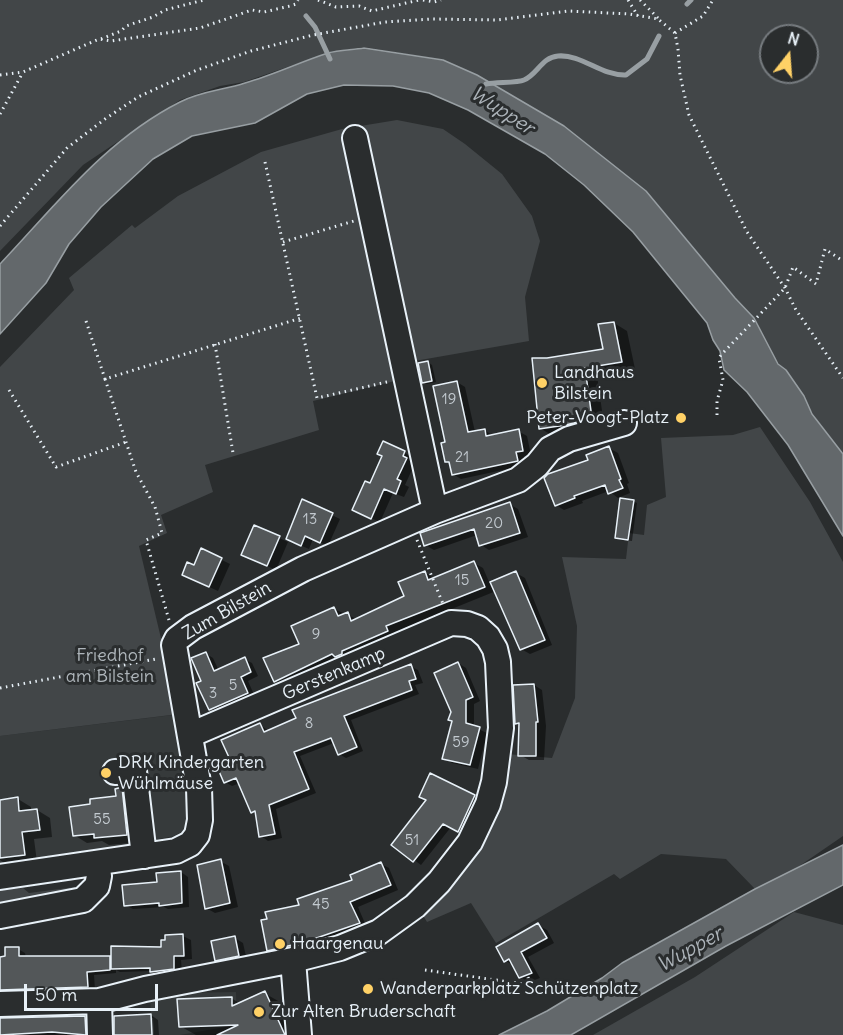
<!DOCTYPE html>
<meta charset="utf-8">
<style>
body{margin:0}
#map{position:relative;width:843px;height:1035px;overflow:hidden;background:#2a2d2e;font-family:Delius,sans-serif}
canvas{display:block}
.north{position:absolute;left:759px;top:24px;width:60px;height:60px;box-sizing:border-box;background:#2a2d2e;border:2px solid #767b7f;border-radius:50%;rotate:17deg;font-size:16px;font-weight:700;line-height:24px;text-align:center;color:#e8f1f8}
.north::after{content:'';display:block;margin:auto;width:21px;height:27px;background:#ffd166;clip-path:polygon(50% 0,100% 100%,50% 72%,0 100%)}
.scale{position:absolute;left:24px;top:984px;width:134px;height:27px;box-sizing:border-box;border:3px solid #e8f1f8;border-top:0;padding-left:8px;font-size:18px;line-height:21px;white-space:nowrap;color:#e8f1f8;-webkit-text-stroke:4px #2a2d2e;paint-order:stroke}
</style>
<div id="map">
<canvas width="843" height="1035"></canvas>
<div class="north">N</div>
<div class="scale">50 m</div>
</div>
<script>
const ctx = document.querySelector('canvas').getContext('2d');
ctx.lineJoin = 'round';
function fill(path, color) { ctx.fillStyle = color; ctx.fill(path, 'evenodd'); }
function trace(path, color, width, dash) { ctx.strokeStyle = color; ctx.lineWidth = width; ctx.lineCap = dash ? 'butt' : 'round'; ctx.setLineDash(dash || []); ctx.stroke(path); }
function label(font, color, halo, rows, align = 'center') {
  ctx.font = font + ' Delius,sans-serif'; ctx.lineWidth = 6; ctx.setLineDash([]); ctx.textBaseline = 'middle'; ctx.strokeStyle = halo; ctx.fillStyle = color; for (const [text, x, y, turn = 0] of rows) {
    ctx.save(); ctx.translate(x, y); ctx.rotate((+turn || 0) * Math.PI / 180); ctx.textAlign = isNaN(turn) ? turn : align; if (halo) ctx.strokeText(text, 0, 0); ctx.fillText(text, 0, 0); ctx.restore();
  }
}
fill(new Path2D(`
 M173,715L191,811L190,823L183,832L174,836L49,861L0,866V736Z
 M236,992L237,1025L180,1035H152L150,997L177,993Z`), '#363a3b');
fill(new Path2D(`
 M0,0H843V458L735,299L443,60L364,47L331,52L244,82L220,86L180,100L83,165L0,251ZM771,36H807V72H771Z
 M397,120L443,129L465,144L502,174L532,216L540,241L525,297L529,341L409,362L399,380L313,401L319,430L205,465L213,492L161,515L167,533L139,546L179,714L0,736V367L74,290L69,278L132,225L135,228L178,196L261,152L342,129Z
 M760,427L810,502L843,562V836L795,869L755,889L726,859L661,854L620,879L614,874L496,943L471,903L427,922L421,912L507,754L552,758L575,698L577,626L562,557L626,559L629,533L644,535L647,505L666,497L661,438L733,435Z
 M85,875L89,877V887L0,910V890L23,888L29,893L83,886Z
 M794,912L843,925V1035H593L695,977Z`), '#424648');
const water = new Path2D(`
 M364,48L443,60L477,75L564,126L646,191L735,298L754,318L778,364L786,370L804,396L812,414L843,454V536L788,445L747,392L724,370L720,351L713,340L707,323L633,232L584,185L545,154L468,110L429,93L393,86L344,85L307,94L255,123L192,136L153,159L101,207L69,244L46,283L0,334V264C56,205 105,140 180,102C201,91 224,90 245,83C273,75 300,62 328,53C339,50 352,50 364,48Z
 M843,845V885L726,946L571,1035H499L547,1011L602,978L622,963L755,889Z`);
fill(water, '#63686b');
trace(water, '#989fa3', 1.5);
fill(new Path2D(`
 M614,323L627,331L635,369L597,375L604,425L553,436L540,428L547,359L604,350Z
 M428,362L432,365L436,382L427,384L423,382Z
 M457,382L465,387L475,432L484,430L494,436L518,431L527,436L531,455L524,456L526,465L461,479L453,474L451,464L446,461L447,443Z
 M383,443L413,457L411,462L414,465L405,485L409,487L404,497L393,493L380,522L362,514L371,485L383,457Z
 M609,448L618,453L629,483L627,484L630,493L618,498L609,491L582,501L583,503L564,510L556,505L590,461Z
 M303,501L340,519L328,546L313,539L309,549L295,543Z
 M633,501L637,503L632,541L620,540L616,537Z
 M509,504L518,509L528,537L489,550L481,545L477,535L434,550L425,545Z
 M255,527L288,542L276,570L251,559Z
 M202,550L230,564L218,591L192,579Z
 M474,563L483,568L490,584L516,573L525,578L552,645L530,654L521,649L496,591L395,632L397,636L284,687L275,681L301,645L334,609L357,619L406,597L424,572L434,578Z
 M205,653L213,658L219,671L244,659L252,663L258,676L248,681L255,697L217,714L210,709L203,682Z
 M458,663L466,668L480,701L474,704V727L487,733L478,769L452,763L444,758L453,721Z
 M410,666L418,670L423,683L415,685L419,694L351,720L363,751L346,758L339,754L334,743L300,756L316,793L276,809L282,838L268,841L261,836L257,815L252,812L240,783L232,786L225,782L234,764L260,725L269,731Z
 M534,685L542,690L546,726L544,760H529L520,755L521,725L517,723Z
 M430,775L482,801L466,835L451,827L421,865L393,844L428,801Z
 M121,789L134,796L140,842L109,845L102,841L87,843L74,835L117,798Z
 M18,799L31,807V811L37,810L50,818L52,837L34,839L37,862L9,866L0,860V801Z
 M220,861L229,866L238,907L215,913L206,908Z
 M381,864L389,868L398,890L358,907L367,928L277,954L269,950L301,906L354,881Z
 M181,872L188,877L189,907L168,909L164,907L133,909L125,905L158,883Z
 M538,925L547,930L554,943L528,957L540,978L529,982L520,977L514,966L506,961Z
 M183,936L191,940L192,959L181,960L182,972L159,975L152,971L120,972L116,970V973L94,975L95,990L0,996V958H7L18,949L25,953L26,958H109L112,959L163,949Z
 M235,938L243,943L247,961L225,965L217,960Z
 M264,993L280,1002L294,1035H196L180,1026L231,998L241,1004Z
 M151,1015L158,1020L159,1035H154L153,1018H150L151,1035H115Z
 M85,1017L93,1022V1035H0V1020Z`), '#0007');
trace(new Path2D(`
 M687,4L691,0
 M306,16L315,27L330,59
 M486,84C497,82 517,83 524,80C537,75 542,57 558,56C582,54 601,76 626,75L647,59L659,36`), '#989fa3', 5);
const building = new Path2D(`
 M614,322L622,362L585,368L592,418L566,425L539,429L532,358H547L603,349L598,324Z
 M428,361L432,381L422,383L418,363Z
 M457,381L468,432L485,429L486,436L519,429L523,451L516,452L518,461L452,475L449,462H445L441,443L445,442L433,386Z
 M383,441L405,451L403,456L407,458L397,479L401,481L396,494L384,489L371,519L352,510L365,481L370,483L382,456L377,454Z
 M609,446L621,479L619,480L623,488L608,494L605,485L574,496L575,498L555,506L544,478L548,474L588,460L586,455Z
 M620,498L634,500L628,540L615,538Z
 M302,499L333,513L320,543L305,536L301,546L286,539Z
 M510,502L520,533L479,546L474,529L424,546L420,533Z
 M254,525L280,536L267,566L241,555Z
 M201,548L222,558L209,587L182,575L187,562L194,565Z
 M474,561L485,587L386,626L388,631L342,651V654L335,657L332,654L274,682L263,658L299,644L291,626L334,607L338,616L348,612L351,621L404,596L398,582L425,571L428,580Z
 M516,571L545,640L520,650L490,582Z
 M206,652L214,671L245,657L251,672L241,677L248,693L209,710L196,683L201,681L191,658Z
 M458,662L473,697L466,700V723L480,727L470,765L442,759L452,721L448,720L451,712L434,673Z
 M411,664L416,679L409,681L412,690L344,716L357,747L338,755L331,738L294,752L309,789L269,805L275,834L259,837L255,811L251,813L236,778L224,783L218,769L232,764L221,740L260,723L264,732L296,718L292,710Z
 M534,684L538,722H536V756H518L519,723L515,724L513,685Z
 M430,773L475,795L458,832L443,824L413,862L391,845L426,800L419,797Z
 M122,787L127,835L94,838V834L73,836L69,807L90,804V799L116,796L115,789Z
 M18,797L19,811L37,809L40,830L22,832L25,855L0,858V800Z
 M221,859L230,903L205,909L197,865Z
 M381,862L391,885L350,902L360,923L305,942L267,951L261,920L267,919L265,912L299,905L297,899L352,880L350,875Z
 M181,871L182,903L159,906V903L124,906L122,885L157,882L156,873Z
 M538,923L547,938L521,952L532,973L519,978L509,959L504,962L496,947Z
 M183,934L184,956H174V969L150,972V968L111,969V946L161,947V940H165V935Z
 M235,936L239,956L215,961L211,941Z
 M5,947H19V956H110V970L87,972L88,987L0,990V957L5,956Z
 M265,991L285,1035H217L238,1025L179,1027L177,999L232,997V1006Z
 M151,1014L152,1035H114V1016Z
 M85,1016L86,1035L52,1032L0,1035V1018Z`);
fill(building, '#535759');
trace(building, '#e8f1f8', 1.5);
const minor = new Path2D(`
 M355,138L435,511
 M115,772L134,771L144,856
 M0,877L176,851L190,844L197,835L200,820L199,788L174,645L177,639L193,627L303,569L435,511L518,480L537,465L550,449L569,439L624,423
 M0,916L83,900L97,886L99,876L97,863
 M293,960L299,1035
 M99,1001L100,1035
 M0,1004L99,1001L145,989L293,960L340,948L379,932L415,906L439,882L470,842L488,804L494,782L501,728L498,662L495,649L488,637L478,628L467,624L451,623L190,735`);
trace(minor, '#e8f1f8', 28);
trace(new Path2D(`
 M318,0L336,7L359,6L372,11L419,0
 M423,0L434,2L441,0
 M628,0L638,16
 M640,0L658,18
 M675,33L703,16L713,0
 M101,39L121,31L126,26L153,17L165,10L204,0
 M0,75L23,72L99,39L111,41L200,28L252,10L264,12L290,6L296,4L298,0
 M0,114L23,72
 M265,162L317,398L387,382
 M0,226L67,148L105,119L138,97L197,70L251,51L313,35L385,22L432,19L497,20L569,11L629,14L658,19L675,33L678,49L680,75L689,115L747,232L785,288L796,310L843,378
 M283,242L354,221
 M86,321L105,379
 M215,344L233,453
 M9,390L56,467L126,442
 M717,415V401L723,380L719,358L721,355L785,288L793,267L816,284L825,249L843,261
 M417,540L443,604
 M169,620L146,540L162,533L155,507L136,472L105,379L301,318
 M0,688L156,659
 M425,970L531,985L527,975`), '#e8f1f8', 3, [1.5, 4.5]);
trace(minor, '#2a2d2e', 24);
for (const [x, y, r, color] of [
 [542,383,6,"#ffd166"],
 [681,418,6,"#ffd166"],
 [106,773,6,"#ffd166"],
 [280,944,6,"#ffd166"],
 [368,989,6,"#ffd166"],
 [259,1012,6,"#ffd166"]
]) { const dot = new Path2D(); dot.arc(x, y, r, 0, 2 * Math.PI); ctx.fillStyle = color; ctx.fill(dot); trace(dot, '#2a2d2e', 2); }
label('15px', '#c3cad0', null, [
 ["19",449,400],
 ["21",462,458],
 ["13",310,520],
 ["20",494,524],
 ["15",462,581],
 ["9",316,635],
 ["5",233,686],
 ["3",213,694],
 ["8",309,724],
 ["59",461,743],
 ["55",102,820],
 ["51",412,841],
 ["45",321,905]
]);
label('18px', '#e8f1f8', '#2a2d2e', [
 ["Landhaus",554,373],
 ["Bilstein",554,394],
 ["Peter-Voogt-Platz",669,418,"right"],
 ["DRK Kindergarten",118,763],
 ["Wühlmäuse",118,784],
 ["Haargenau",292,944],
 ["Wanderparkplatz Schützenplatz",380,989],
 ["Zur Alten Bruderschaft",271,1012]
], 'left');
label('18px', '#e8f1f8', '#2a2d2e', [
 ["Zum Bilstein",227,611,-30],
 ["Gerstenkamp",334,674,-23]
]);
label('18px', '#aeb5ba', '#2a2d2e', [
 ["Friedhof",110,656],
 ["am Bilstein",110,677]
]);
label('italic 20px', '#acb3b9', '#2a2d2e', [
 ["Wupper",502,111,33],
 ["Wupper",690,950,-29]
]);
</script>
